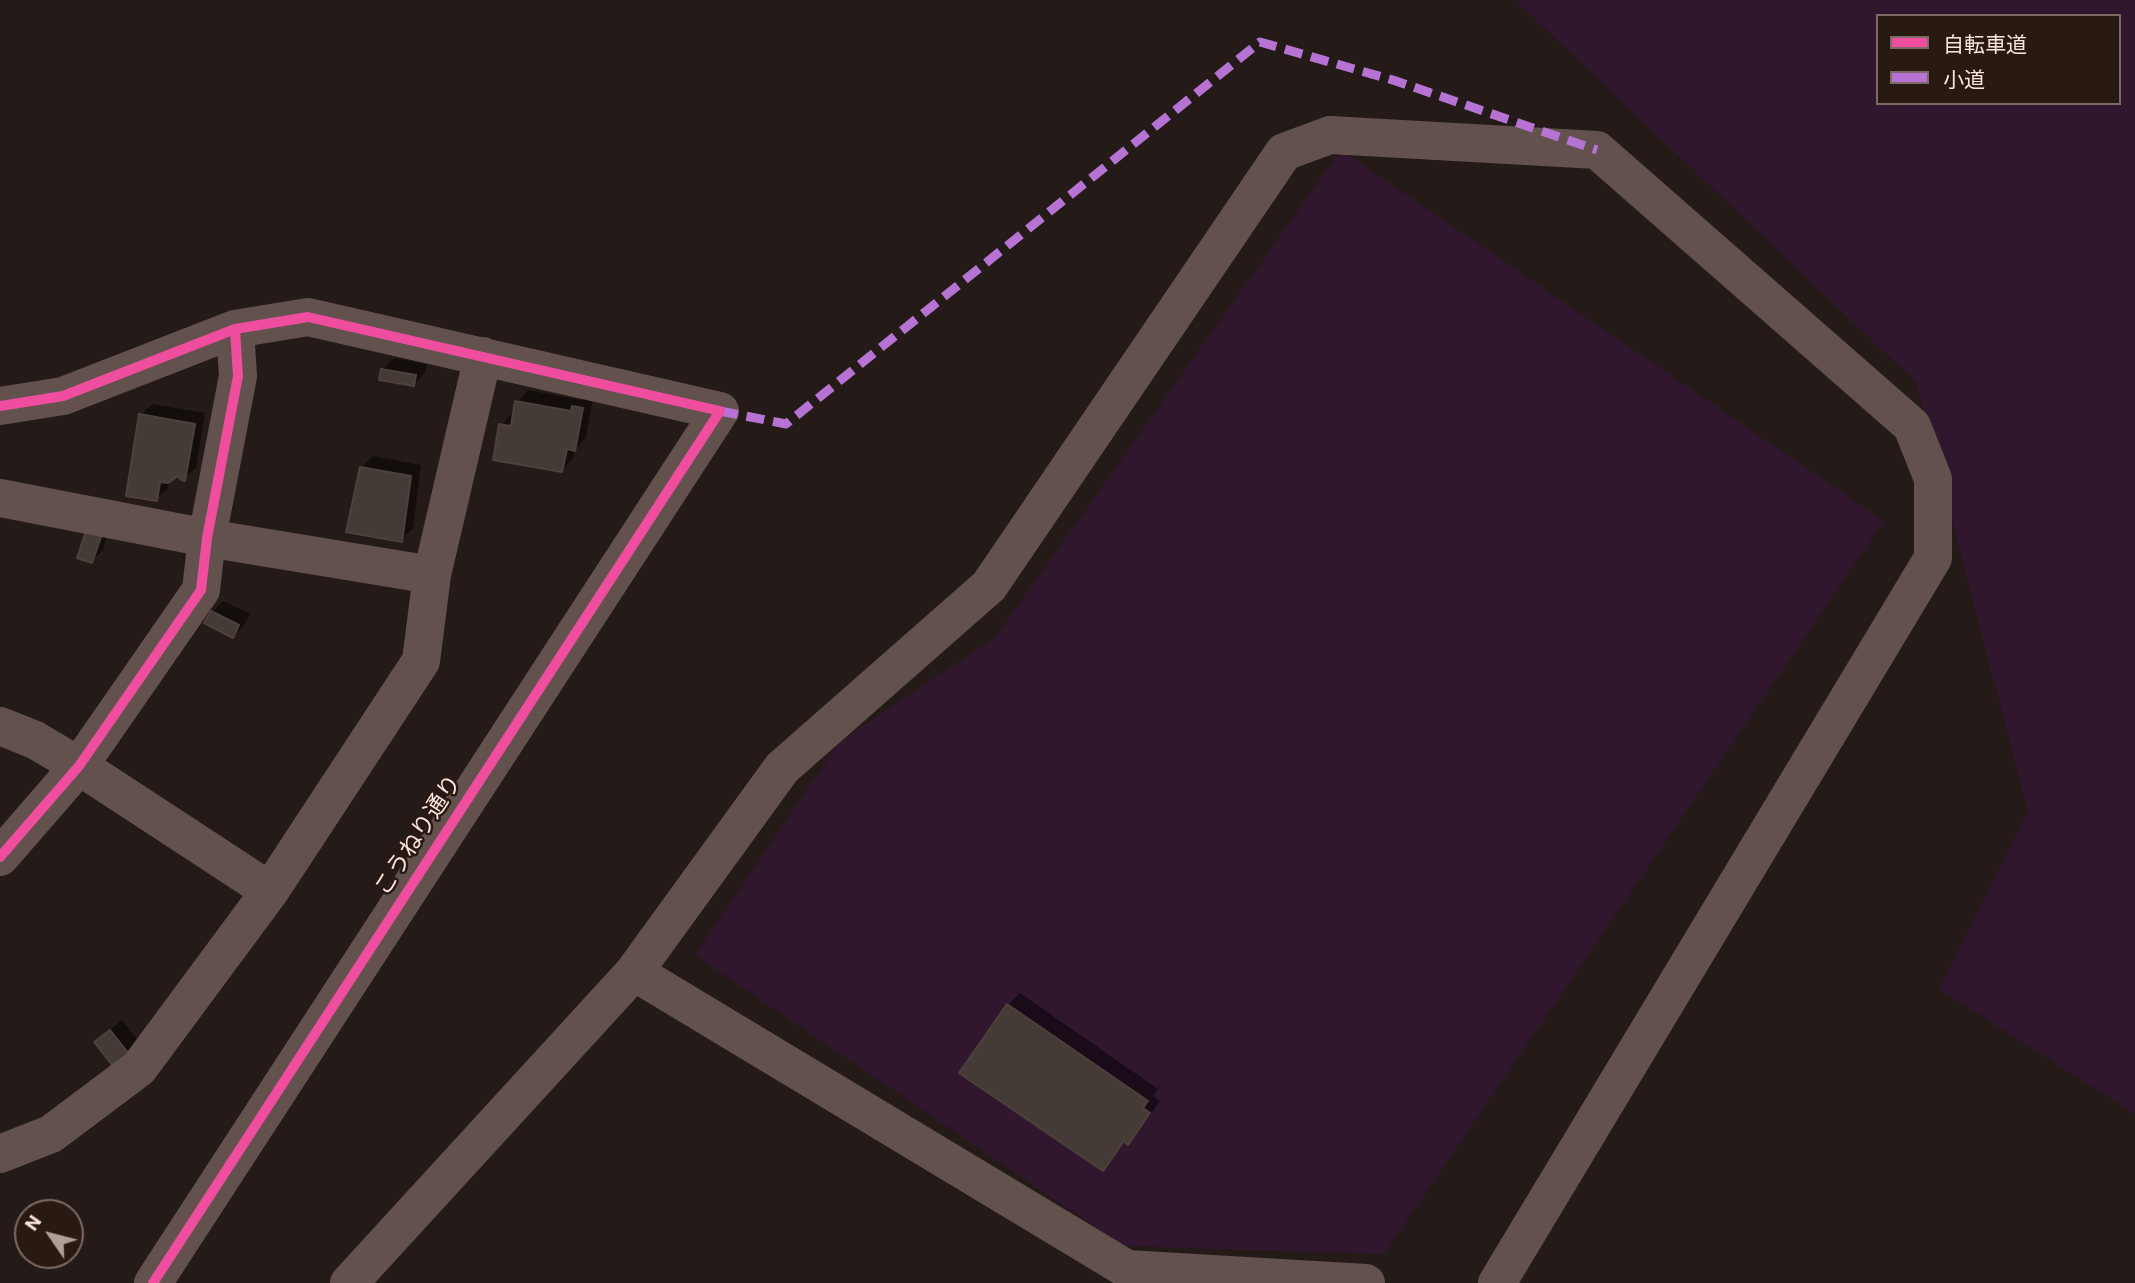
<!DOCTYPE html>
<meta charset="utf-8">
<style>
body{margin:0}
#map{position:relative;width:2135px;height:1283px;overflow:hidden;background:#241b18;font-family:Roboto,"Noto Sans JP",sans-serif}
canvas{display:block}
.legend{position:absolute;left:1876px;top:14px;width:245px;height:91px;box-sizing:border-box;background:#291913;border:2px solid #7d6a64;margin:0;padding:9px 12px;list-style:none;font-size:21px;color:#fce4dd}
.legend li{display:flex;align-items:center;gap:14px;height:35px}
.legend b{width:35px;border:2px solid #7d6a64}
.north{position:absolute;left:14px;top:1199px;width:70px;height:70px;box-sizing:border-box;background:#291913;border:2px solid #7d6a64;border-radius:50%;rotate:305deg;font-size:19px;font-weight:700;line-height:28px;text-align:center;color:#fce4dd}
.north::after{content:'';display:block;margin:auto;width:24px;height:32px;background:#b09e98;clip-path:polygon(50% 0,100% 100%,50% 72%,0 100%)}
</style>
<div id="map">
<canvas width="2135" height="1283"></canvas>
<ul class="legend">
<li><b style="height:9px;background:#ef4d9e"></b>自転車道</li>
<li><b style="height:9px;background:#b673d3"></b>小道</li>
</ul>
<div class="north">N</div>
</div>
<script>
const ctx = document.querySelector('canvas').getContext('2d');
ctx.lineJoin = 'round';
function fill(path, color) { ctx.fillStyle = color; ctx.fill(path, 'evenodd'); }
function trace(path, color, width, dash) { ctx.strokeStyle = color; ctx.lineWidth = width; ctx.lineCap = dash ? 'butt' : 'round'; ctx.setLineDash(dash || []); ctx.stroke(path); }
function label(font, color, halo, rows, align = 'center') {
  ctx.font = font + ' Roboto,"Noto Sans JP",sans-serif'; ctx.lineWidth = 5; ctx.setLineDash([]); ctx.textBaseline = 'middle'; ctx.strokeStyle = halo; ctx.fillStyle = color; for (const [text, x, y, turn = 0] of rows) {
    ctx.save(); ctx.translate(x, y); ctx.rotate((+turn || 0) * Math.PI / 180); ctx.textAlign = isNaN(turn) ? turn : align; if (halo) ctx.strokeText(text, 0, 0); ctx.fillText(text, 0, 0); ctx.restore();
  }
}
fill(new Path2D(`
 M1515,0H2135V1114L1939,989L2028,811L1916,382ZM1878,16H2119V103H1878Z
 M1341,150L1884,521L1384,1254L1123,1246L695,955L841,740L995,638Z`), '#30172d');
fill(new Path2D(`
 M394,358L427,364L425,373L414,384L382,370Z
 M528,390L581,400L585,396L593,397L586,437L575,449L573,459L561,470L501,425L512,413L515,414L517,402Z
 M152,404L205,413L196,468L184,479L178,473L169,480L168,488L156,499L141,415Z
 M373,456L421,465L413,528L401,540L361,468Z
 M111,525L103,550L91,561L79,557Z
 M223,601L250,614L244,625L233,636L212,612Z
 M1020,993L1158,1089L1153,1096L1160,1101L1139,1131L1128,1142L1126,1141L1103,1169L962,1072L1008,1005Z
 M122,1020L139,1041L128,1052L96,1042Z`), '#0007');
const building = new Path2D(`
 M381,369L416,375L414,386L379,380Z
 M515,401L571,411L572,406L583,408L575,451L567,449L562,472L493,460L499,424L511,426Z
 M139,414L195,424L185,481L181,480L178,476L168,483L160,482L157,501L126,496Z
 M360,467L411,476L402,542L346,532Z
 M86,531L101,537L92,563L77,558Z
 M211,611L239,625L233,638L204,623Z
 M1007,1004L1148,1101L1143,1108L1150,1113L1128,1145L1124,1141L1103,1171L959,1073Z
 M110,1030L129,1054L113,1066L94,1042Z`);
fill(building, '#453b36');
trace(building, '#4d413c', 2);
trace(new Path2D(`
 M0,406L63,396L235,329L308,317L720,411L153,1283
 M0,498L207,538L432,575
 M0,726L35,740L79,766L270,891
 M0,857L79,766L201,590L207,538L238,376L235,329
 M634,972L1127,1269L1366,1283
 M0,1154L51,1134L139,1068L270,891L421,661L432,575L483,356
 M349,1283L634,972L782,768L989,586L1284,152L1330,135L1597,150L1912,426L1933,479V558L1497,1283`), '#63514e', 38);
trace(new Path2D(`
 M720,411L786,424L1260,42L1396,81L1597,150`), '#b673d3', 9, [18, 9]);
trace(new Path2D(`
 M0,406L63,396L235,329L308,317L720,411L153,1283
 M0,857L79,766L201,590L207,538L238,376L235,329`), '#ef4d9e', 10);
label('23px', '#fce4dd', '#291913', [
 ["こうねり通り",419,836,-57]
]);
</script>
